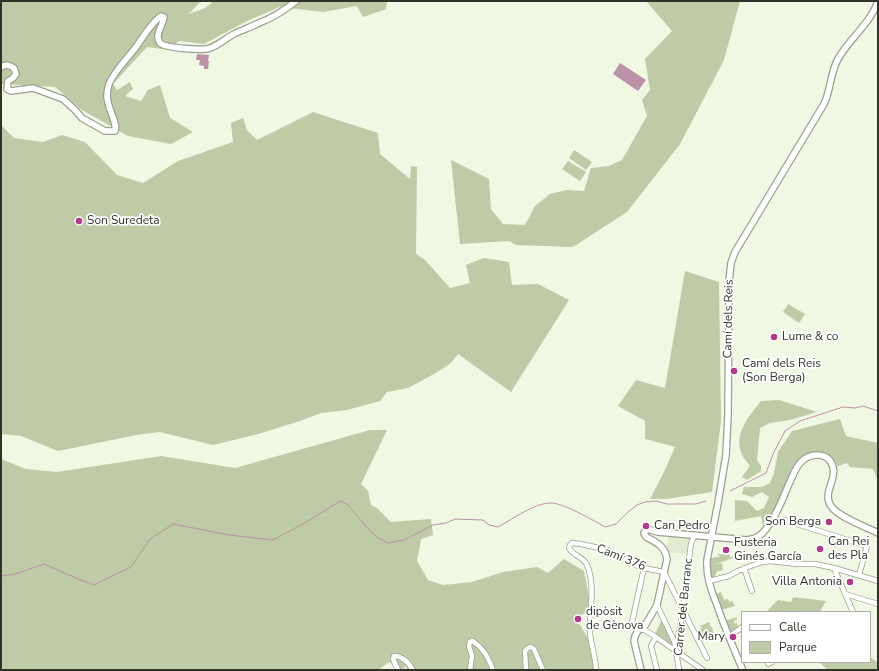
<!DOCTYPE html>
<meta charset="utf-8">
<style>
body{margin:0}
#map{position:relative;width:879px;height:671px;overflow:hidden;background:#f0f7e3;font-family:"Nunito Sans",sans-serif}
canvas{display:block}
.frame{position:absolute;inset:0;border:2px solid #31332b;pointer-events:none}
.legend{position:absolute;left:741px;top:611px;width:130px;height:52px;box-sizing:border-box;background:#fff;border:1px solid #adadaa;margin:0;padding:5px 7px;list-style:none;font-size:12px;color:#31332b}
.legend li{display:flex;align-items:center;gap:8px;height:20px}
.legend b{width:20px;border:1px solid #adadaa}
</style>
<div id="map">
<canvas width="879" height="671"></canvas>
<div class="frame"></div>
<ul class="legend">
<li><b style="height:5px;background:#fff"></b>Calle</li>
<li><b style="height:11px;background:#bfcaa6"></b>Parque</li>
</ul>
</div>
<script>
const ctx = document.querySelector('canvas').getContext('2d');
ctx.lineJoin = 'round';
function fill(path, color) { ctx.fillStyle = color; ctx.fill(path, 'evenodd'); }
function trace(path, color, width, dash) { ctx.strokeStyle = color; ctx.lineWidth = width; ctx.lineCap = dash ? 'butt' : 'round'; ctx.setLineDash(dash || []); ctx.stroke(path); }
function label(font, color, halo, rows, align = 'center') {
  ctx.font = font + ' "Nunito Sans",sans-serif'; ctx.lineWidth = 3.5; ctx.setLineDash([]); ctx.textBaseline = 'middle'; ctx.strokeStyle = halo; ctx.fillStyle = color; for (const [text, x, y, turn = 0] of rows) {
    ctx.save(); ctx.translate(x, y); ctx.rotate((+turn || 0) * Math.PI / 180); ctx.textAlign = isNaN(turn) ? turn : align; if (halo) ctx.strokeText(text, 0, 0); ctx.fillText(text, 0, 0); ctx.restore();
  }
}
fill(new Path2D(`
 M669,535L689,537L687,554L667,552Z`), '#e2ebd0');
fill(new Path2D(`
 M1,1H203L199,3L189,14L205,8L214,1H387L386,9L363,17L357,6L323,12L280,7L247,21L204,44L179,41L169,50L147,47L113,84L117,90L130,82L133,89L125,96L141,101L148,90L160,85L170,118L193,132L171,144L128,136L82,110L55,87L1,84Z
 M646,1H740L724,60L680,144L627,212L573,247L516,245L509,241L460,244L451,160L489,179L491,209L503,224L525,225L535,206L550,194L567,190L584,191L591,168L609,166L622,160L647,116L642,100L650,90L645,59L672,31Z
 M313,112L378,133L380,154L410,179L411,166L417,167L416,254L425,260L450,288L470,283L466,265L484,258L509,262L512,285L538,284L569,300L511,392L458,354L451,363L434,374L408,388L387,392L380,401L347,410L321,413L300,421L258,434L213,445L160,432L136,435L58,451L21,436L1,434V125L14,138L43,142L62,135L85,142L117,175L143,183L178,161L233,142L231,123L243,118L247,130L257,140Z
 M574,150L592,162L586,170L569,158Z
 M568,161L586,172L580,181L562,169Z
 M685,271L719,282L721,421L712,492L666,499H650L664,472L675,447L645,439V421L618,406L636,380L665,388Z
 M788,304L805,314L799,323L783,312Z
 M779,400L817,412L790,420L770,423L760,428L757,460L761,466V471L747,480L742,477L750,466C747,461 742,457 741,452C734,433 750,415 761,401Z
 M840,419L846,436L878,443V481L873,469L850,467L847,463L838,466L832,458L823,453L800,461L791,470L785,490L763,527L761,516L735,521V500L747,501L757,511L764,508L769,497L762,492L752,497L742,494L744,487H762L770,483L774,473L778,452L792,431Z
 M370,430H387L361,484L368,491L371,505L377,508L391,522L431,519L433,535L421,539L417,561L428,580L443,585L472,582L503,572L537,567L548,573L564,559L584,571L589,598L588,611L581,615H575V622L580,625L589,640L594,669L593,670H406V666L402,670H399L390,662L387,663L379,670H1V459L26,469L57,472L161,456L235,468Z
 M718,554L730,555V557H736L713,565L722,563L723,570L716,572V575L714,576L715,578L711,579C710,572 709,565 710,558H714V557H720V556H718Z
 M721,592L724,600L728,599L729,602L732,601L735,606L721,610L716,594Z
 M793,597L826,601L820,612H766L778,600L791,602Z
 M737,617V619L734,621L735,624L737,623L738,627L729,633L725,621Z
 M661,621L673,643L672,646L666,642V640L664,639L663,640L655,634Z
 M709,622L710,625L709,626H711L713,630L712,631L713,632H714L715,635L714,636L713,635H711L712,637L702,641L697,631L702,628L700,626Z
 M870,657L878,663V670H828L819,662H870Z`), '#bfcaa6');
fill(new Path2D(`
 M197,54L209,55L208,61H209L208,69H204V66L199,65L200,60H196Z
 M620,63L646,80L638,91L613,74Z`), '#bc92a9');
trace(new Path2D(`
 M730,491L766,473L773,454L785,431L800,421L843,407L855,408L863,406L878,411
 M1,576L15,574L44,564L76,578L94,585L131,567L150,539L161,532L173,524L229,535L273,540L308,521L340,501L347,504L370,531L378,538L388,543L404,540L433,525L446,523L455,519L483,520L489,525L498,527C513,519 534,503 551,503C563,503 593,520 605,527L616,524L629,511L637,505L645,502L656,501L667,504H696L706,501`), '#bc92a9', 1);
const minor = new Path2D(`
 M784,520L867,546L859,575
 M744,568L752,591
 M834,568L853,612
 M709,581L729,576L738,571L748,567L762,562L770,561L797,564H815L834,568L878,581
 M845,594L878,604
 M657,605L674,641L676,649
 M632,622L644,568
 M643,629L656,637L703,670
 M656,637L651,646L657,670
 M729,637L742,627
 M768,664L772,662
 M398,670L393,659L394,656C403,656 409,663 413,670
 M470,670L472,656L469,646L470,642L473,641C484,649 488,657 493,670
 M526,670L525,651C527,648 528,647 531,647L534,649L543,670
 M596,670C596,657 591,646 590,633C589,611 596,586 587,565C583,556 573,556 569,548L570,545L572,543L581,544L608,550L632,564L644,568L664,572L707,658
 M679,670L676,651L683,609L691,543L695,535`);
const tertiary = new Path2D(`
 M1,67C6,64 9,65 14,68L16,74L13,78L8,81L7,89L11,91L33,88L63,99L75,110L82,118L105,131H115C118,124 107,107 107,96C107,93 108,87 109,84C115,70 127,59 136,47C144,36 150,24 161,16L164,17C163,25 154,36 160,43C165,48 203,51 210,48C219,45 226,38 234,34C242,30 251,27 259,23C272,18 285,10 296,1
 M641,670L634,641L635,636L639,629H643L657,605L667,559C665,546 656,542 646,537L644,533L647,529L658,532L747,540C752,539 755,539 759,536C772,527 783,498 789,484C793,476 795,468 801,462C811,452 829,452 833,467C837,480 822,493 831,506C838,517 866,527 878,533
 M742,670V668C733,647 724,626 717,605C711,590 706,576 707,560L718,503L726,455L728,415L729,282L731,263L735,252L824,104C831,90 830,73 838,59C849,39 871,23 878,1`);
trace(minor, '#9aa08d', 6);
trace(tertiary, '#9aa08d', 8);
trace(minor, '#fff', 4.5);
trace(tertiary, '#fff', 5.5);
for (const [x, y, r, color] of [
 [79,221,4,"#b4398a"],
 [774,337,4,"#b4398a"],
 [734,371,4,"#b4398a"],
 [829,522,4,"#b4398a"],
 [646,526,4,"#b4398a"],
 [820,549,4,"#b4398a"],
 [726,550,4,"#b4398a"],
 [850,582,4,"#b4398a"],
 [578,619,4,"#b4398a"],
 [733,637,4,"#b4398a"]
]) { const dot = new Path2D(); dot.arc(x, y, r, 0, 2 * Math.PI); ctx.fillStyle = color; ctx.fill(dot); trace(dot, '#fff', 1.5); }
label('12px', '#31332b', '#fff', [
 ["Son Suredeta",87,221],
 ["Lume & co",782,337],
 ["Camí dels Reis",742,364],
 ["(Son Berga)",742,378],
 ["Son Berga",821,522,"right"],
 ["Can Pedro",654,526],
 ["Can Rei",828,542],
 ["des Pla",828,556],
 ["Fusteria",734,543],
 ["Ginés García",734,557],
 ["Villa Antonia",842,582,"right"],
 ["dipòsit",586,612],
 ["de Gènova",586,626],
 ["Mary",725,637,"right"]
], 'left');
label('12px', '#31332b', '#fff', [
 ["Camí dels Reis",729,319,-89],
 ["Camí 376",621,558,22],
 ["Carrer del Barranc",684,607,-84]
]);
</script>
